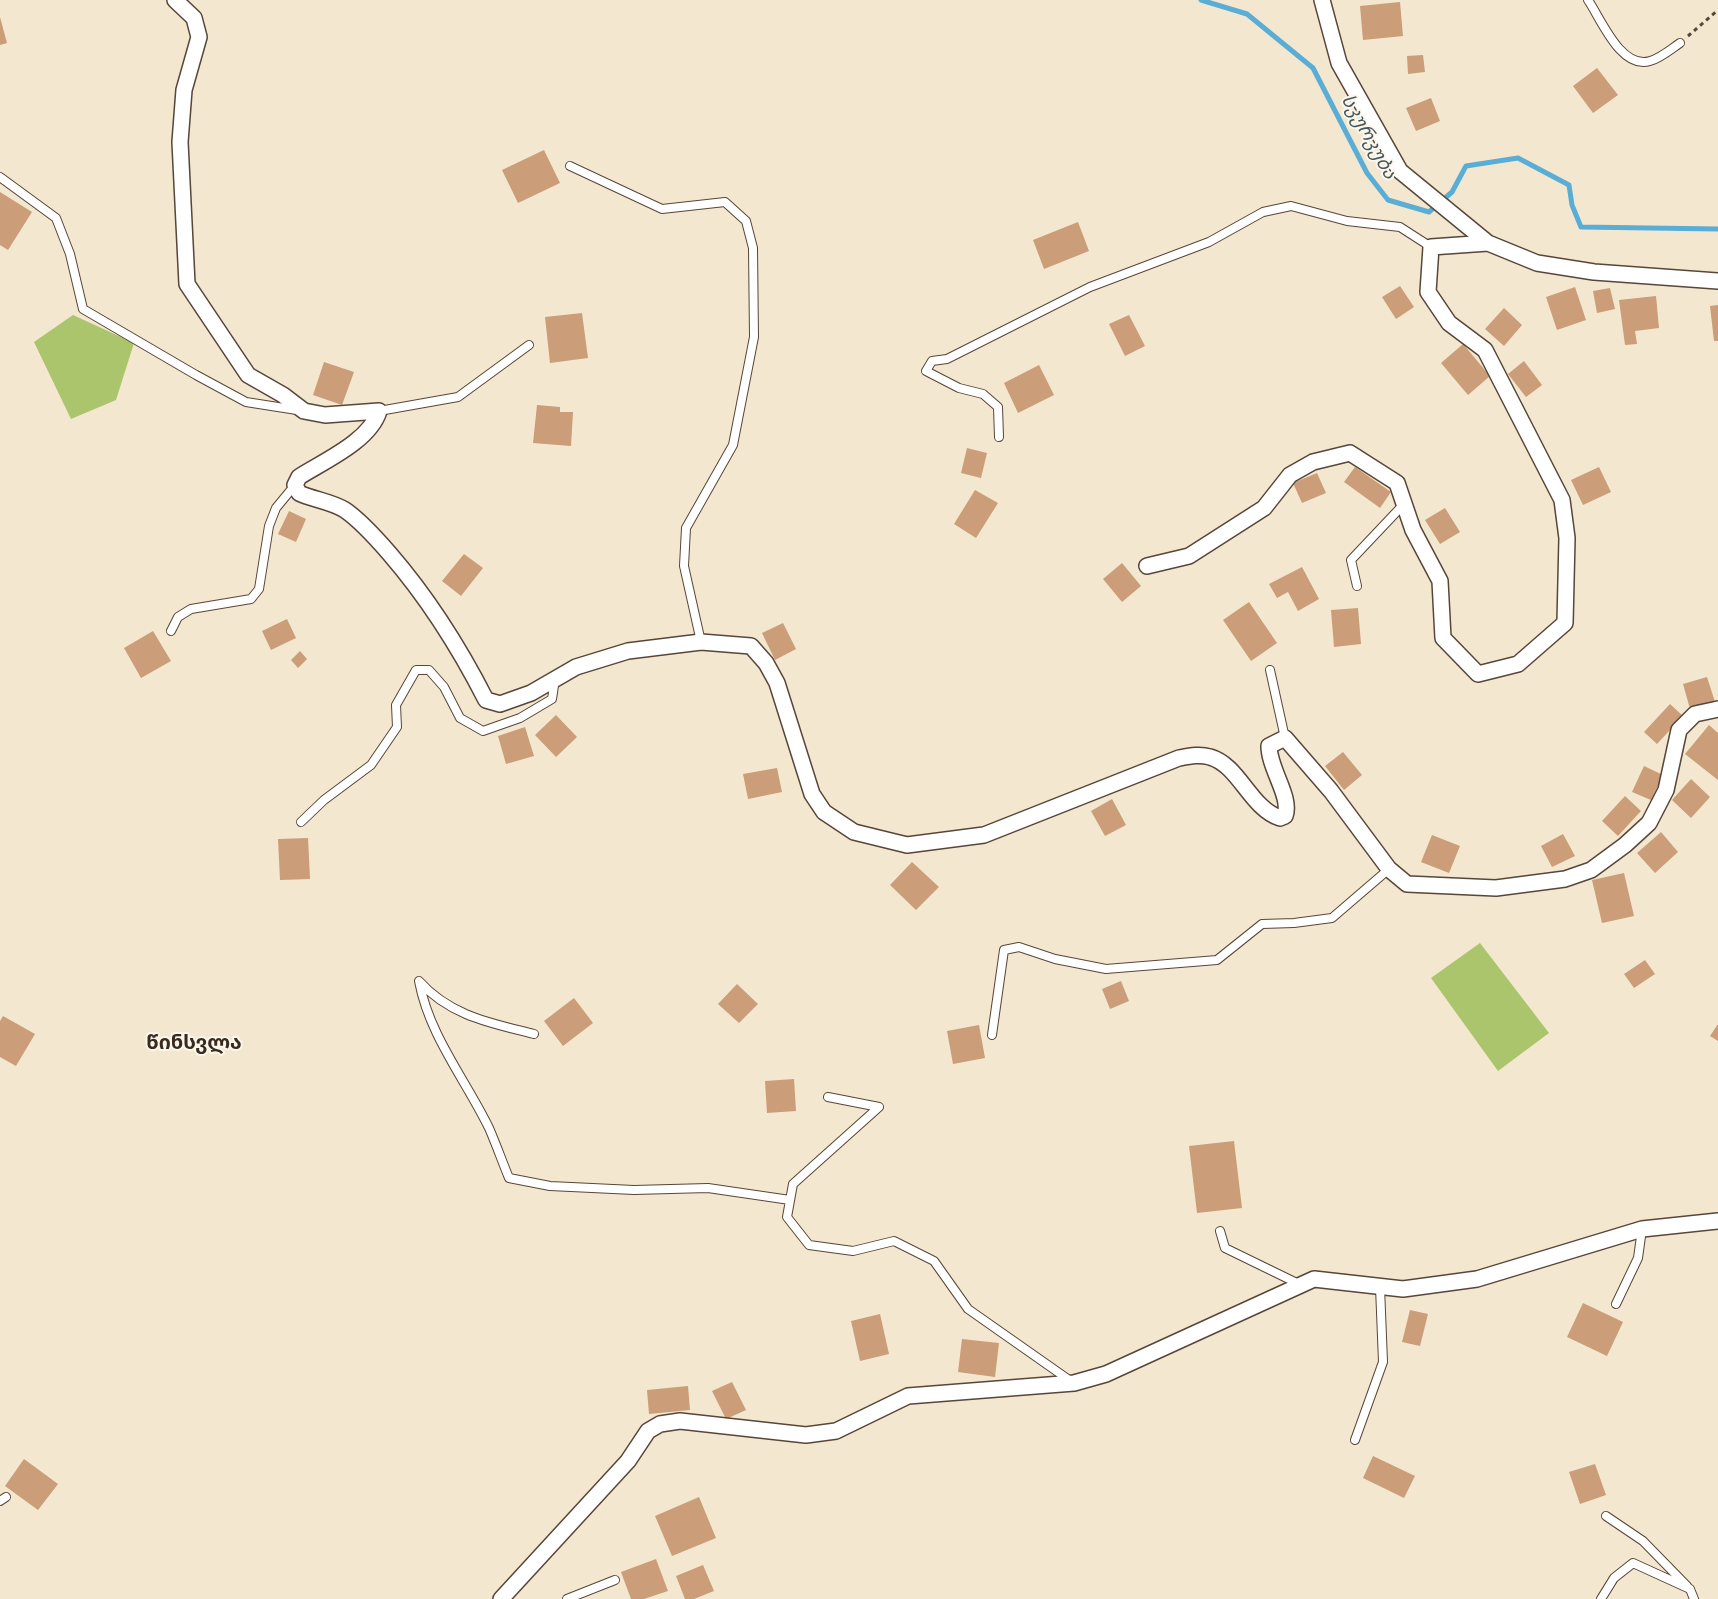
<!DOCTYPE html>
<meta charset="utf-8">
<style>
body{margin:0}
canvas{display:block;background:#f3e7cf}
</style>
<canvas width="1718" height="1599"></canvas>
<script>
const ctx = document.querySelector('canvas').getContext('2d');
ctx.lineJoin = 'round';
function fill(path, color) { ctx.fillStyle = color; ctx.fill(path, 'evenodd'); }
function trace(path, color, width, dash) { ctx.strokeStyle = color; ctx.lineWidth = width; ctx.lineCap = dash ? 'butt' : 'round'; ctx.setLineDash(dash || []); ctx.stroke(path); }
function label(font, color, halo, rows, align = 'center') {
  ctx.font = font + ' "Shantell Sans","Noto Sans Georgian",sans-serif'; ctx.lineWidth = 4; ctx.setLineDash([]); ctx.textBaseline = 'middle'; ctx.strokeStyle = halo; ctx.fillStyle = color; for (const [text, x, y, turn = 0] of rows) {
    ctx.save(); ctx.translate(x, y); ctx.rotate((+turn || 0) * Math.PI / 180); ctx.textAlign = isNaN(turn) ? turn : align; if (halo) ctx.strokeText(text, 0, 0); ctx.fillText(text, 0, 0); ctx.restore();
  }
}
fill(new Path2D(`
 M73,315L134,343L116,400L71,419L34,342Z
 M1480,943L1549,1033L1498,1071L1431,978Z`), '#aac56c');
trace(new Path2D(`
 M1201,0L1247,14L1313,68L1367,173L1388,200L1429,212L1452,192L1466,166L1518,158L1569,185L1572,205L1581,227L1718,229`), '#5aadd5', 5);
fill(new Path2D(`
 M1400,2L1403,36L1363,40L1360,6Z
 M0,17L7,43L0,45Z
 M1423,55L1425,72L1408,74L1407,56Z
 M1597,68L1618,95L1593,113L1573,86Z
 M1431,98L1440,121L1416,131L1406,108Z
 M544,150L560,183L518,203L502,170Z
 M0,192L32,212L8,250L0,245Z
 M1078,222L1089,251L1044,269L1033,240Z
 M1400,286L1414,307L1396,319L1382,297Z
 M1575,287L1586,320L1557,330L1546,297Z
 M1610,288L1615,309L1597,313L1593,291Z
 M1656,296L1659,328L1635,331L1637,344L1625,345L1619,300Z
 M1718,305V341H1714L1710,306Z
 M1504,308L1522,325L1504,346L1485,329Z
 M582,313L588,358L550,363L545,317Z
 M1129,315L1145,346L1125,356L1109,324Z
 M1463,344L1490,376L1468,395L1441,363Z
 M1524,361L1542,385L1526,397L1508,374Z
 M324,362L354,372L342,405L313,395Z
 M1039,365L1054,395L1018,413L1004,383Z
 M537,405L560,407V412H573L571,446L533,443Z
 M967,448L987,453L981,478L961,473Z
 M1355,467L1391,492L1380,508L1344,482Z
 M1599,467L1611,492L1583,505L1571,480Z
 M1317,473L1326,493L1302,503L1293,483Z
 M975,490L998,503L976,538L954,524Z
 M1445,508L1460,532L1440,544L1425,520Z
 M289,511L306,519L296,542L278,534Z
 M464,554L483,568L461,596L442,581Z
 M1122,563L1141,586L1122,602L1103,579Z
 M1302,567L1319,599L1298,611L1288,592L1277,598L1269,584Z
 M1249,602L1277,643L1251,661L1223,620Z
 M1358,608L1361,644L1334,647L1331,610Z
 M287,619L296,638L271,650L262,631Z
 M783,623L796,649L775,660L762,633Z
 M153,631L171,661L141,678L124,648Z
 M300,651L307,659L298,668L291,660Z
 M1707,677L1715,702L1690,709L1683,684Z
 M1670,704L1683,716L1657,744L1644,732Z
 M556,715L577,737L556,757L535,735Z
 M1709,725L1718,733V780L1685,754Z
 M525,727L534,756L506,764L498,736Z
 M1343,752L1362,775L1344,790L1325,766Z
 M1644,766L1663,775L1651,800L1632,792Z
 M777,768L782,792L748,799L743,774Z
 M1691,779L1710,797L1691,818L1672,800Z
 M1625,796L1641,811L1618,836L1602,821Z
 M1112,799L1126,825L1105,836L1091,811Z
 M1661,832L1678,852L1655,873L1637,853Z
 M1563,834L1575,856L1552,867L1541,846Z
 M1432,835L1460,846L1449,873L1421,862Z
 M308,838L310,879L280,880L278,839Z
 M912,862L939,887L916,910L890,885Z
 M1624,873L1634,916L1602,923L1592,880Z
 M1645,960L1655,974L1634,988L1624,974Z
 M1121,981L1129,1001L1110,1009L1102,989Z
 M737,984L758,1004L739,1023L718,1004Z
 M574,998L593,1023L563,1046L544,1021Z
 M3,1016L35,1034L16,1066L0,1057V1021Z
 M1718,1024V1041L1710,1036Z
 M979,1025L985,1058L953,1064L947,1031Z
 M794,1079L796,1111L767,1113L765,1081Z
 M1234,1141L1242,1208L1197,1213L1189,1146Z
 M1583,1303L1623,1322L1607,1356L1567,1337Z
 M1410,1310L1428,1314L1420,1346L1402,1342Z
 M880,1314L889,1354L860,1361L851,1321Z
 M962,1339L999,1343L995,1377L958,1372Z
 M732,1382L746,1410L726,1419L712,1391Z
 M688,1386L690,1410L649,1414L647,1390Z
 M1373,1456L1415,1476L1404,1498L1363,1478Z
 M24,1459L58,1484L38,1510L5,1486Z
 M1595,1464L1606,1495L1580,1504L1569,1472Z
 M699,1497L716,1538L672,1556L655,1516Z
 M656,1559L668,1591L644,1599H631L621,1572Z
 M703,1565L714,1591L694,1599H685L676,1576Z`), '#cb9d78');
const lane = new Path2D(`
 M1588,0C1601,19 1621,70 1650,61C1661,58 1671,49 1680,43
 M570,166L662,209L725,202L746,221L753,248L754,337L733,445L686,528L684,566L701,642
 M0,177L56,218L70,254L83,309L196,375L246,402L297,410
 M379,411L458,397L529,345
 M999,437L998,407L983,394L959,388L926,371L932,361L947,359L1090,287L1209,242L1263,212L1291,206L1347,221L1400,227L1431,247
 M1357,586L1351,560L1404,504
 M171,631L178,617L191,609L251,599L259,589L269,526L276,508L295,485
 M1270,670L1285,738
 M301,822L324,800L371,765L397,727L396,705L416,670H429L444,687L460,718L483,731L520,718L552,699L555,679
 M534,1034C491,1023 450,1016 419,981C429,1035 465,1079 489,1128C496,1144 502,1161 509,1178L550,1186L634,1190L708,1188L790,1200
 M992,1035L1004,950L1019,947L1055,959L1106,969L1217,960L1262,924L1294,923L1332,918L1389,869
 M828,1097L879,1107L793,1184L787,1217L809,1245L853,1251L894,1241L934,1261L968,1309L1072,1382
 M1220,1231L1225,1248L1301,1285
 M1616,1304L1638,1258L1642,1229
 M1355,1440L1383,1362L1380,1287
 M0,1501L6,1497
 M1606,1516L1643,1541L1687,1586
 M567,1599L615,1580
 M1601,1599L1614,1578L1633,1563L1690,1589L1694,1599`);
const street = new Path2D(`
 M175,0L194,18L199,37L184,90L180,142L187,284L248,375L283,395L304,411L325,415L379,411C370,441 324,461 299,477L295,485L299,493C314,500 330,501 345,510C361,521 376,538 389,553C428,598 459,647 486,700L500,704L531,693L576,667L628,651L701,642L751,646L766,663L777,683L812,794L824,812L854,832L907,845L984,835L1179,758C1190,756 1200,754 1210,757C1239,765 1250,808 1280,818L1285,816C1292,797 1269,769 1269,746L1285,738L1331,791L1389,869L1407,884L1496,888L1565,879L1591,870L1625,845L1649,823L1666,790L1679,730L1695,714L1718,709
 M1322,0L1339,63L1400,171L1488,243L1537,263L1594,272L1718,281
 M1147,566L1189,556L1264,508L1290,475L1313,462L1350,453L1397,483L1413,530L1440,581L1443,638L1478,674L1518,664L1565,623L1567,538L1562,500L1485,350L1449,323L1428,292L1431,247L1488,243
 M501,1599L628,1461L648,1431L660,1424L680,1421L806,1435L836,1431L908,1396L1074,1383L1106,1374L1314,1279L1403,1289L1477,1279L1642,1229L1718,1221`);
trace(lane, '#574639', 10);
trace(street, '#574639', 18);
trace(new Path2D(`
 M1688,36L1718,10`), '#574639', 3, [4, 4]);
trace(lane, '#fff', 8);
trace(street, '#fff', 15);
label('italic 19px', '#46585e', '#fbf7ec', [
 ["სკურკუბა",1368,137,61]
]);
label('bold 20px', '#3b2a1e', '#fbf7ec', [
 ["წინსვლა",194,1044]
]);
</script>
